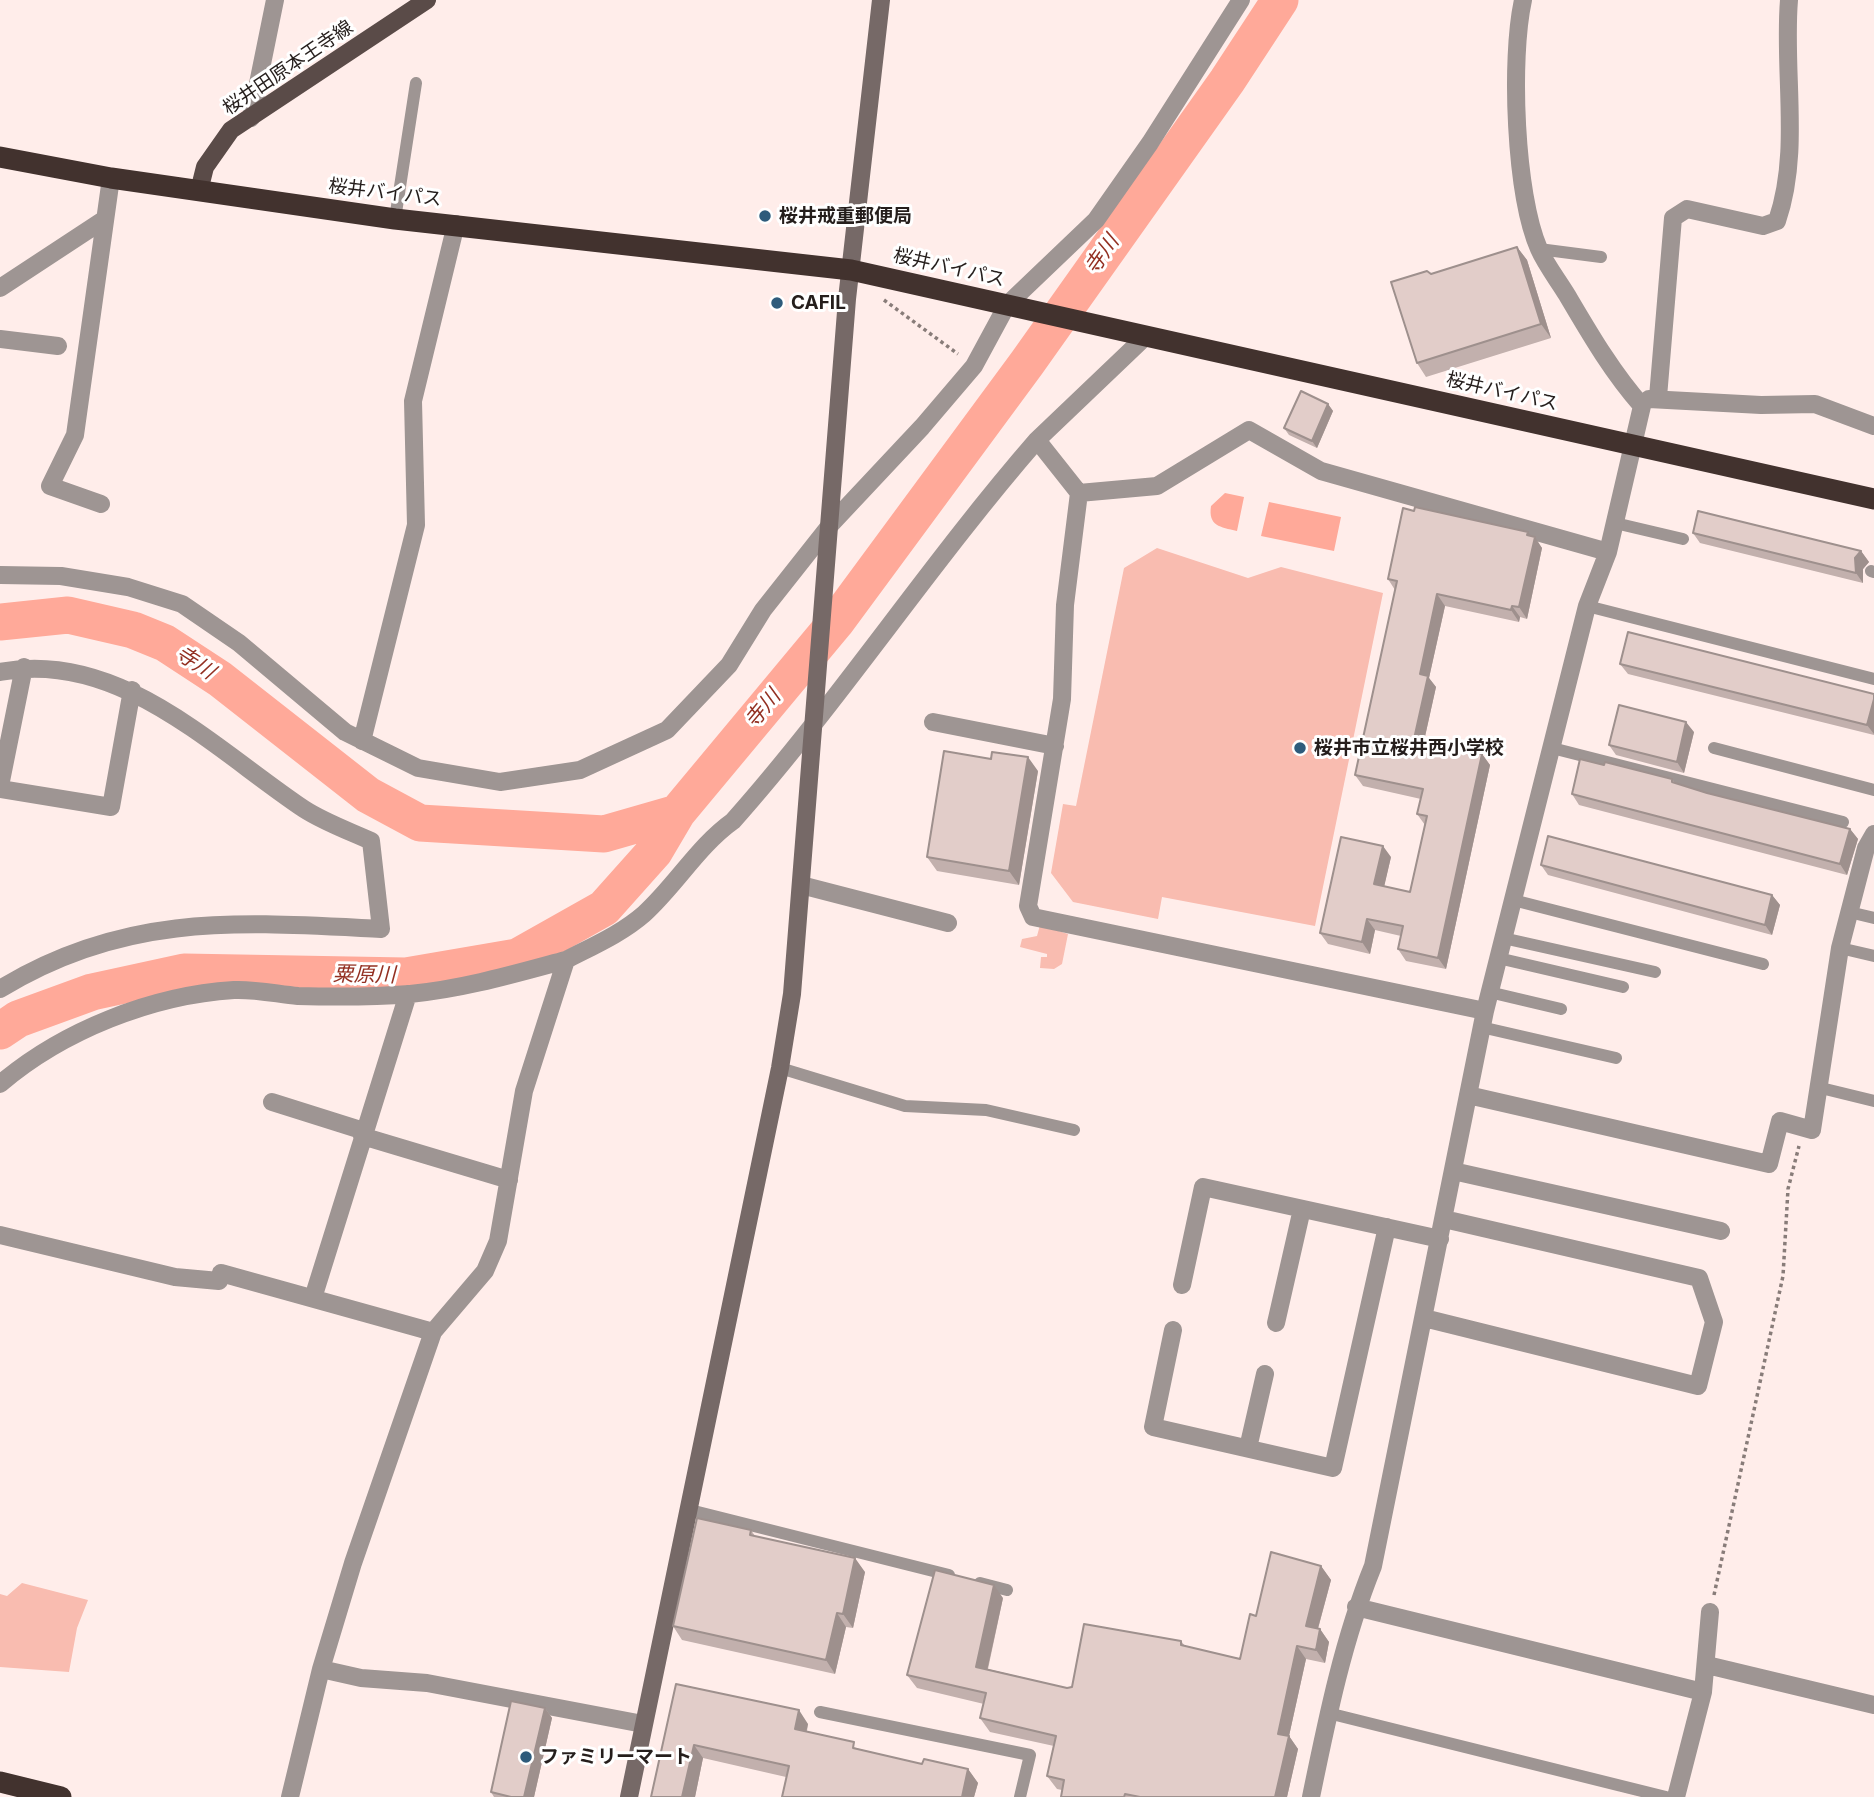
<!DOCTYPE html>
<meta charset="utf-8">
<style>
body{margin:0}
canvas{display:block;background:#ffedea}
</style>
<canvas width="1874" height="1797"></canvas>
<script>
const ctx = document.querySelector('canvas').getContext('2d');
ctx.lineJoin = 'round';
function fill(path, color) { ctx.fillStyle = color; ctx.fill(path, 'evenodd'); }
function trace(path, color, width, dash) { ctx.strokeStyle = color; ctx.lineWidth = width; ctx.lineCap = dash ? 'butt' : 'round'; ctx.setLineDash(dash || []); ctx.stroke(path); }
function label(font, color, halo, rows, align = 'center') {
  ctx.font = font + ' Inter,"Noto Sans JP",sans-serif'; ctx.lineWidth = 6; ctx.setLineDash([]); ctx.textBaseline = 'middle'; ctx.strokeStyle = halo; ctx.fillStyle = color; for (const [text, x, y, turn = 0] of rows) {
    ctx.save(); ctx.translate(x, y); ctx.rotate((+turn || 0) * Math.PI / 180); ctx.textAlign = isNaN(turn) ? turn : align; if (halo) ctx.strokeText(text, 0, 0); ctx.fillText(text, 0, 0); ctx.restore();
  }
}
fill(new Path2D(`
 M1157,548L1248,578L1281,567L1383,593L1315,926L1162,897L1158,919L1073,902L1051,873L1063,804L1076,806L1124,568Z
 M1040,925L1068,934L1062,964L1054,969L1040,968L1041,957H1047V954L1020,947L1022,939L1037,936Z
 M22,1583L88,1600L77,1628L69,1672L0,1667V1594L7,1596Z`), '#f9bcb0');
fill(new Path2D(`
 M1225,493L1244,497L1237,531C1220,527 1208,526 1211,506Z
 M1269,502L1341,517L1334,551L1261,536Z`), '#ffa999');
trace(new Path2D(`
 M0,622L68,615L133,630L165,643L220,679L368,795L420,823L604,834L677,813
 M0,1031L18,1019L92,992L184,972L406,976L517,957L604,908L654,852L677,813L836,622L1027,363L1227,81L1280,0`), '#ffa999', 37);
trace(new Path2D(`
 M884,300L958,354
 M1714,1595L1783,1276L1788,1189L1799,1146`), '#887c79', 3.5, [3.5, 3.5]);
trace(new Path2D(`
 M395,219L416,83
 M1539,249L1601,257
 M1615,523L1683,539
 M1871,571L1874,572
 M1587,606L1874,679
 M1552,748L1843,822
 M1714,748L1874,790
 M1513,900L1763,964
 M1849,912L1874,918
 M1503,938L1655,972
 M1840,948L1874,956
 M1498,958L1623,987
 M1489,992L1561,1009
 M1481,1027L1616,1058
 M780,1068L905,1106L986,1110L1074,1130
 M1821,1088L1874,1101
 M690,1510L949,1575
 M980,1583L1007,1590
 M820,1712L1030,1755L1020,1797
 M1328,1713L1666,1797`), '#9e9593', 12);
trace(new Path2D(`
 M251,118L275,0
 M0,288L105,219
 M0,339L58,346
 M1658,397L1673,218L1687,209L1763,226L1777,221C1801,152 1783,72 1789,0
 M1649,399L1761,405L1815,404L1874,426
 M1037,440L1146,336
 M101,504L50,486L75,435L111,178
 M0,575L61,576L128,587L182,604L239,643L345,732L418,768L500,782L580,770L667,730L729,665L763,610L831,524L922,427L974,366L1007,305L1096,220L1150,143L1241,0
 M0,672C118,649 213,748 304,809C324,822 349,831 371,841L381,929C240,922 126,912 0,989
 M933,722L1055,746
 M362,741L416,525L413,401L456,224
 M0,786L24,667
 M0,789L111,807L132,690
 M801,885L948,923
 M1485,1011L1033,917L1028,906L1062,699L1065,605L1079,493L1157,486L1249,430L1321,471L1608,552
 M0,1084C62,1031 152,995 234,990C255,989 277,994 298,996C334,997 374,997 410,994C463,989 514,974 566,960
 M1468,1095L1769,1164L1780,1121L1812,1130L1840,948L1866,848L1874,834
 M272,1102L364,1131
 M362,1136L509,1180
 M1453,1171L1721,1231
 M0,1235L175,1277L219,1281L221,1273L433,1332
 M1182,1285L1203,1187L1440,1239
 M313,1298L408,994
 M1424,1318L1698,1386L1714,1322L1699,1278L1444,1219
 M1276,1323L1302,1209
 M1173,1330L1153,1427L1333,1468L1387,1227
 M1248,1448L1265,1374
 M1356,1607L1703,1692
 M1707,1665L1874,1705
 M321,1669L361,1678L427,1683L643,1724
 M290,1797L321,1669L353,1563L433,1332L485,1271L498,1241L524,1091L566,960C593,946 621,934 644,914C676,885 698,846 733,821C841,699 930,563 1037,440L1079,493
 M1311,1797C1327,1719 1343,1640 1373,1566L1485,1011L1587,606L1608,552L1642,406C1612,372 1590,334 1567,295C1558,280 1546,265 1539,249C1515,194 1510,59 1523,0
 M1676,1797L1703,1692L1710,1612`), '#9e9593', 18);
trace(new Path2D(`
 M629,1797L780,1068L792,994L847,299L881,0`), '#766967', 18);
trace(new Path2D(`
 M199,191L205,167L231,130L427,0`), '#5a4b48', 18);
trace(new Path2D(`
 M0,157L111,178L395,219L851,270L1874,499
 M0,1782L61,1797`), '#42322e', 21);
fill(new Path2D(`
 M1517,247L1527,260L1551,338L1426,377L1417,363Z
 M1328,404L1333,411L1317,448L1289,435L1284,428Z
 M1693,533L1861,551L1869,562L1863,569V583L1700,543Z
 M1531,536L1542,548L1527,619L1520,617L1519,622L1445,606L1429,678L1436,687L1424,741L1482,754L1490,765L1446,969L1406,961L1398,949L1401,936L1375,930L1370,954L1328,944L1320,933L1391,857L1384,886L1410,892L1425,825L1417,814L1421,799L1363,786L1355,775L1395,590L1388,579Z
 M1620,664L1874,694V735L1628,674Z
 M1694,732L1684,773L1616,755L1609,745Z
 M1604,765L1672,779L1675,783L1707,793L1850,829L1858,839L1847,875L1579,805L1572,794Z
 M1038,771L1019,885L937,871L927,857Z
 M1541,865L1772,895L1780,905L1772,935L1548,875Z
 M751,1530L755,1536L865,1572L853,1628L846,1627L835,1674L682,1640L673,1626Z
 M1321,1566L1331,1580L1318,1629H1320L1329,1642L1325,1663L1306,1659L1289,1736L1298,1749L1287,1797H1061L1062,1790L1057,1789L1047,1776L1054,1746L990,1732L980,1718L984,1704L917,1688L907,1675L1003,1598L988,1669L1067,1688L1181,1641L1185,1646L1240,1659L1256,1616Z
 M676,1684L808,1724L807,1731L859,1749L922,1764L968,1769L978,1783L974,1797H782L786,1777L703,1758L695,1797H651Z
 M545,1708L552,1718L534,1797H494L491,1792Z`), '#c2b0ad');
fill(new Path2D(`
 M1517,247L1527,260L1551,338L1541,324Z
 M1328,404L1333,411L1317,448L1312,441Z
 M1528,532L1534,540L1535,537L1542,548L1527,619L1519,607Z
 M1861,551L1869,562L1863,569V583L1856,573L1855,558Z
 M1437,594L1445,606L1429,678L1436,687L1422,750L1414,739L1420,674Z
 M1512,606L1520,617L1519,622L1511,610Z
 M1874,699V734L1867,725Z
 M1686,722L1694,732L1684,773L1677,762Z
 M1482,754L1490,765L1446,969L1438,958Z
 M1028,757L1038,771L1019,885L1009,871Z
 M1850,829L1858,839L1847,875L1840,864Z
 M1383,846L1391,857L1382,896L1374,884Z
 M1772,895L1780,905L1772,935L1765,925Z
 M1367,919L1375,930L1370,954L1362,942Z
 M855,1558L865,1572L853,1628L843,1614Z
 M1321,1566L1331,1580L1315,1639L1306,1626Z
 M994,1585L1003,1598L985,1680L976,1667Z
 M837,1613L846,1627L835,1674L826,1660Z
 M1320,1629L1329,1642L1325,1663L1316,1650Z
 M1297,1646L1306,1659L1289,1736L1298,1749L1287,1797H1275L1278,1734Z
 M545,1708L552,1718L534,1797H524Z
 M799,1710L808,1724L804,1742L795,1729Z
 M694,1745L703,1758L695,1797H682Z
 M968,1769L978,1783L974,1797H962Z`), '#9e908d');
const building = new Path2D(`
 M1517,247L1541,324L1417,363L1391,282L1427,271L1431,274Z
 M1301,391L1328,404L1312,441L1284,428Z
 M1415,507L1528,532L1527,535L1535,537L1519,607L1512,606L1511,610L1437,594L1420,674L1428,676L1414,739L1482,754L1438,958L1398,949L1403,926L1367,919L1362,942L1320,933L1341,837L1383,846L1374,884L1410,892L1427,816L1417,814L1423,789L1355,775L1397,581L1388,579L1403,508L1414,511Z
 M1698,511L1861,551L1855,558L1856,573L1693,533Z
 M1628,632L1874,694V699L1867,725L1620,664Z
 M1619,705L1686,722L1677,762L1609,745Z
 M944,751L991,759L992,752L1028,757L1009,871L927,857Z
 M1580,759L1604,765L1605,762L1672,779V782L1707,793L1850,829L1840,864L1572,794Z
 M1548,836L1772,895L1765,925L1541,865Z
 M697,1518L751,1530L750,1535L855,1558L843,1614L837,1613L826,1660L673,1626Z
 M1271,1552L1321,1566L1306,1626L1320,1629L1316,1650L1297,1646L1278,1734L1289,1736L1275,1797H1140L1125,1794L1124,1797H1061L1064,1780L1047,1776L1056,1736L980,1718L986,1693L907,1675L935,1570L994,1585L976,1667L1067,1688L1072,1687L1084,1624L1181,1641V1645L1240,1659L1250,1614L1256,1616Z
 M676,1684L799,1710L795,1729L854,1742L853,1748L922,1764L924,1759L968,1769L962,1797H782L789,1766L694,1745L682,1797H651Z
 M511,1701L545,1708L524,1797H511L491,1792Z`);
fill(building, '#e2cdc9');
trace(building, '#9e908d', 2);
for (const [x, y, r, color] of [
 [765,216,7,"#2e5b7b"],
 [777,303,7,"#2e5b7b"],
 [1300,748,7,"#2e5b7b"],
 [526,1757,7,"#2e5b7b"]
]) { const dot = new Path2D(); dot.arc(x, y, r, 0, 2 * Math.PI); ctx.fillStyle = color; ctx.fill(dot); trace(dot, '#fff', 2.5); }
label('19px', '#251e1c', '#fff', [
 ["桜井田原本王寺線",288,68,-34],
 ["桜井バイパス",385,193,7],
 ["桜井バイパス",949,268,13],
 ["桜井バイパス",1502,392,13]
]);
label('bold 19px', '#251e1c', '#fff', [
 ["桜井戒重郵便局",779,216],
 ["CAFIL",791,303],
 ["桜井市立桜井西小学校",1314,748],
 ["ファミリーマート",540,1757]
], 'left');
label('italic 21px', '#933022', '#fff', [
 ["寺川",1102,255,-55],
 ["寺川",195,663,33],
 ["寺川",763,709,-50],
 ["粟原川",364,975,1]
]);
</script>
